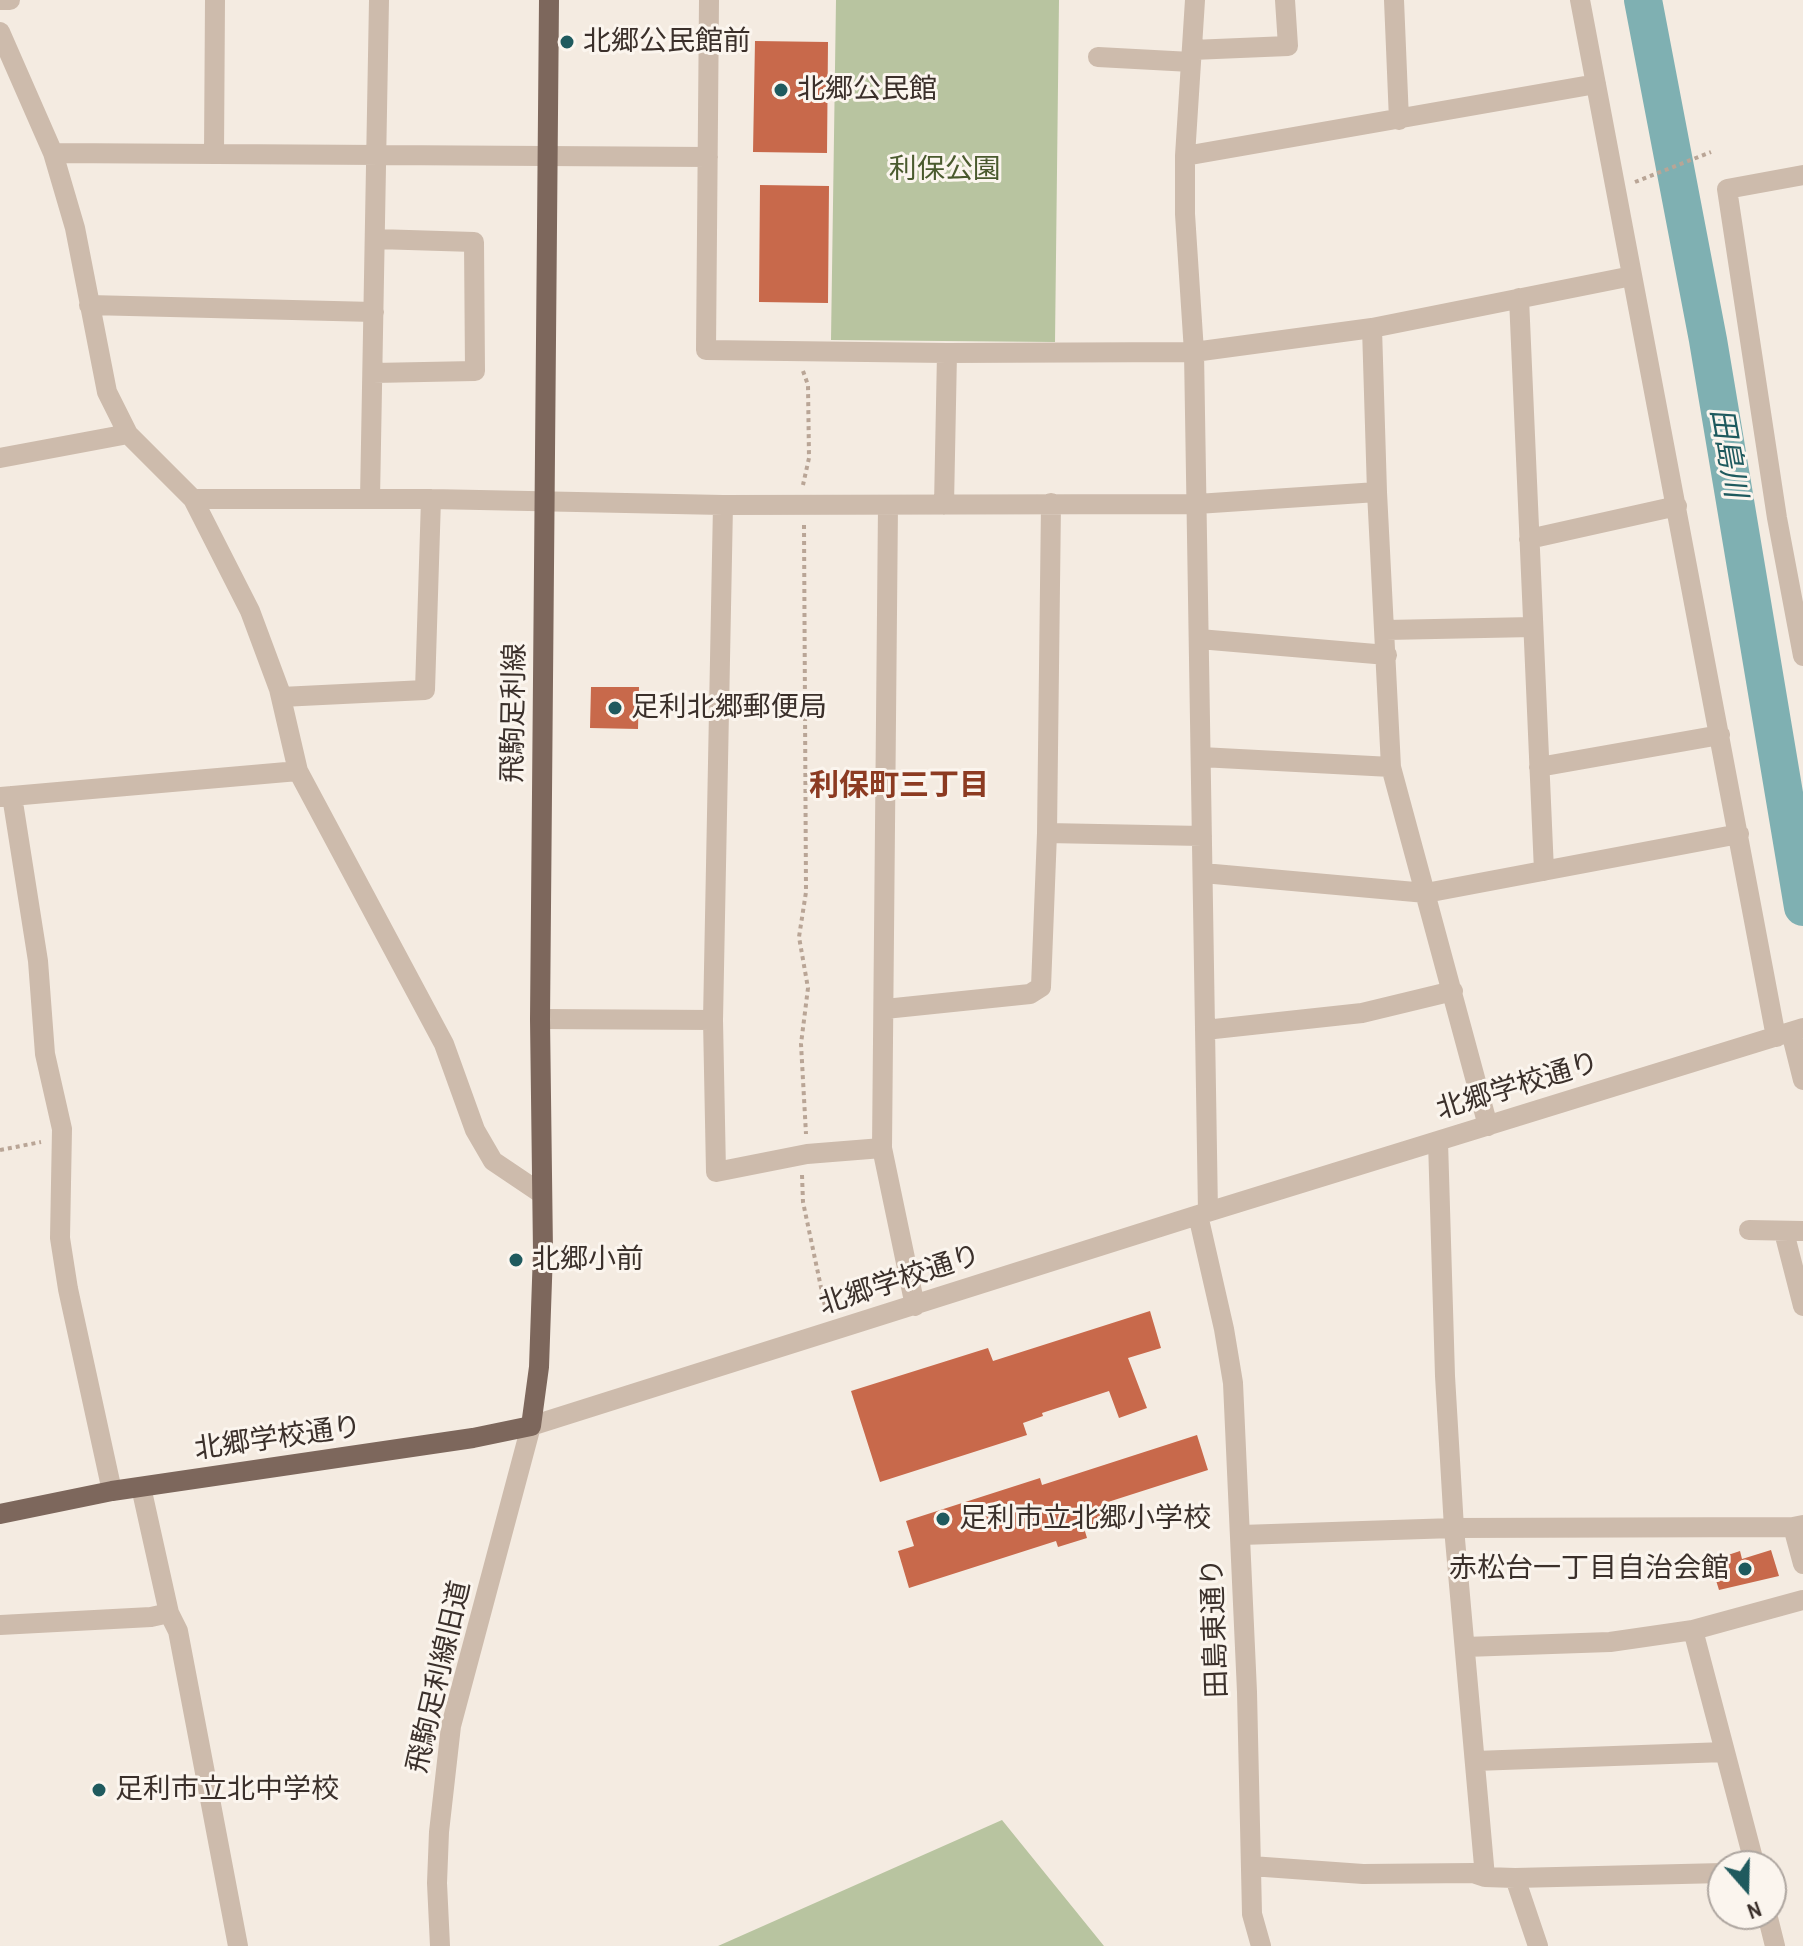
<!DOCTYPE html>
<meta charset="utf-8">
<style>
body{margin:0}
#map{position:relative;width:1803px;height:1946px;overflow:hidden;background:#f4ebe1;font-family:"Archivo Narrow",sans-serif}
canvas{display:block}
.north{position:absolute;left:1707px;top:1850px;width:80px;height:80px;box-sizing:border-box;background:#fbf5ee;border:2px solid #aea6a0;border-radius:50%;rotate:160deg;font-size:22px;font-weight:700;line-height:32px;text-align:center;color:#3b302b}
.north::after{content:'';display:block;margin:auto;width:28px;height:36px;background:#1f5a5e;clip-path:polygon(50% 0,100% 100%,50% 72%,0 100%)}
</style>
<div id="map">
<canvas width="1803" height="1946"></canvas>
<div class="north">N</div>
</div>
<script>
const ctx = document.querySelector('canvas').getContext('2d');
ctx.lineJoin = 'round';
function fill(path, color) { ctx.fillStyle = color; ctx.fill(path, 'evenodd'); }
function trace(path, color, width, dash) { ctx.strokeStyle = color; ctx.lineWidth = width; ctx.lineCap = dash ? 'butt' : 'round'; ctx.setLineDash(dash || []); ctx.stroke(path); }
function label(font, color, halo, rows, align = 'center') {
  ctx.font = font + ' "Archivo Narrow","Noto Sans JP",sans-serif'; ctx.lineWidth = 6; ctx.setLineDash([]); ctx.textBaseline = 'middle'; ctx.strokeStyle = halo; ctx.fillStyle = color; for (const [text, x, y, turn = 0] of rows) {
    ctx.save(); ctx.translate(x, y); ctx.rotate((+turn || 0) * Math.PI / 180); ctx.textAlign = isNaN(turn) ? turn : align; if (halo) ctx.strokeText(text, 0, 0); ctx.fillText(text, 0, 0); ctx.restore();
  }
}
fill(new Path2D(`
 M836,0H1059L1055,342L831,340Z
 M1002,1820L1104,1946H718Z`), '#b8c4a0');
trace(new Path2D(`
 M1643,0L1708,340L1803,907`), '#7fb0b2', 38);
fill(new Path2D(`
 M755,41L828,42L827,153L753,152Z
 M760,185L829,186L828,303L759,302Z
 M591,687H639L638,729L590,728Z
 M1150,1311L1161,1348L1128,1358L1147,1408L1119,1418L1109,1391L1042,1413L1043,1416L1023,1423L1027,1435L880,1482L851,1391L988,1348L993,1361Z
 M1197,1435L1208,1470L1108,1502L1114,1518L1084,1528L1087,1538L1058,1547L1056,1541L909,1588L898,1551L914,1546L906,1521L1040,1478L1042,1485Z
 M1771,1550L1779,1576L1719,1590L1710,1561L1740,1551L1742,1559Z`), '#c8694b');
trace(new Path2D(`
 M1635,182L1711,152
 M803,371L808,385L809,458L803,485
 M804,525L806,892L799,937L808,988L801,1044L806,1134
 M0,1150L41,1142
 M802,1175L803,1202L826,1311`), '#b9a596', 4, [4, 4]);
trace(new Path2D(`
 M0,0H10
 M709,0L706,350L947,353L1194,352L1372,328L1632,276
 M1195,0L1185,156V214L1194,352L1208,1212
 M1394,0L1399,120
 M1580,0L1776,1037
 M0,32L53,153L75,228L107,392L128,434L193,499L250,611L279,689L298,771L444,1044L475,1130L493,1161L542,1194
 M1192,50L1288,46L1285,0
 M1098,57L1191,62
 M53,153L708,157
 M214,154L215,0
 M1185,156L1596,84
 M1803,175L1727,189L1777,518L1803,656
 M1519,298L1544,871
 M89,305L374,312
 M1372,328L1377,492L1391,767L1488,1126
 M373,373L475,371L474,242L376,239
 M0,458L128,434
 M193,499H431L723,505L1197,504L1377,492
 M370,499L379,0
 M723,505L713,1020L716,1172L807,1154L882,1148
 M888,505L882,1148L915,1306
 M944,505L947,353
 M1529,539L1677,506
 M1386,630L1533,627
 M1199,639L1387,655
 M281,697L425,690L431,499
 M1201,757L1391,767
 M1539,767L1720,735
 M12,796L38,961L45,1054L62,1129L60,1238L68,1289L112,1491
 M0,797L298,771
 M1047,833L1202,836
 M1203,873L1426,893L1739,834
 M885,1009L1030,994L1041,987L1047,833L1051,503
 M540,1019L713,1020
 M1205,1030L1362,1013L1453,991
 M1791,1032L1803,1080
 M1438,1141L1445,1376L1454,1528L1485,1877
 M1198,1215L1224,1329L1233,1383L1247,1692L1252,1914L1261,1946
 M1749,1230L1803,1231
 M1784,1232L1803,1306
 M141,1487L169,1613L178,1631L238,1946
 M1793,1527L1803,1564
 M1241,1535L1454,1528L1793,1527L1803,1525
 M0,1625L151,1617L169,1613
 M1693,1630L1755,1866
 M1465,1647L1610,1642L1693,1630L1803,1600
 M1475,1761L1725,1752
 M1251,1866L1363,1874L1473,1873L1485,1877L1515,1878L1723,1873
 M1515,1878L1538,1946
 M1767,1914L1775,1946
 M440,1946L437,1883L439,1832L451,1726L531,1426L1198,1215L1803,1028`), '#cdbbac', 20);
trace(new Path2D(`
 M0,1514L112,1491L473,1438L531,1426L539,1367L543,1252L540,1019L549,0`), '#7d675c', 20);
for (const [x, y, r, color] of [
 [567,42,8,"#1f5a5e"],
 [781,90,8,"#1f5a5e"],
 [615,708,8,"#1f5a5e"],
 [516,1260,8,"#1f5a5e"],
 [943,1519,8,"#1f5a5e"],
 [1745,1569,8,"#1f5a5e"],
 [99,1790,8,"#1f5a5e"]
]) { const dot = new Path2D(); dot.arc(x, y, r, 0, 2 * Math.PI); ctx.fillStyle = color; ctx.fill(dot); trace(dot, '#fbf5ee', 3); }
label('28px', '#3b302b', '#fbf5ee', [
 ["北郷公民館前",583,42],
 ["北郷公民館",797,90],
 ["足利北郷郵便局",631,708],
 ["北郷小前",532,1260],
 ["足利市立北郷小学校",959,1519],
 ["赤松台一丁目自治会館",1729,1569,"right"],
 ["足利市立北中学校",115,1790]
], 'left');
label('28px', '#4a5a2e', '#fbf5ee', [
 ["利保公園",945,170]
]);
label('28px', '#3b302b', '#fbf5ee', [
 ["飛駒足利線",515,713,-89],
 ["北郷学校通り",1518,1087,-17],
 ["北郷学校通り",900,1281,-18],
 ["北郷学校通り",278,1439,-8],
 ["田島東通り",1216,1628,-92],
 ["飛駒足利線旧道",440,1677,-77]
]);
label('italic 30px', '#1f5a5e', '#fbf5ee', [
 ["田島川",1727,453,80]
]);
label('bold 30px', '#8c3b22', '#fbf5ee', [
 ["利保町三丁目",899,787]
]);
</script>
